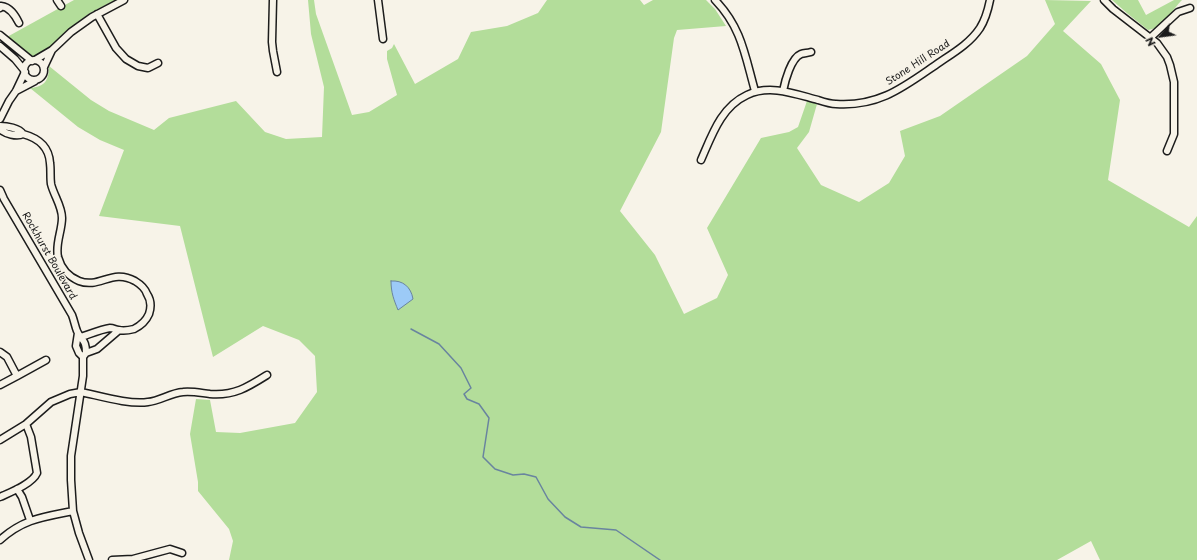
<!DOCTYPE html>
<style>
body{margin:0}
#map{position:relative;width:1197px;height:560px;overflow:hidden;background:#f7f3e8;font-family:"Playpen Sans",sans-serif}
canvas{display:block}
.north{position:absolute;left:1141px;top:16px;width:40px;height:40px;-webkit-text-stroke:3px #f7f3e8;paint-order:stroke;rotate:241deg;font-size:11px;font-weight:700;line-height:16px;text-align:center;color:#1c1c1c}
.north::after{content:'';display:block;margin:auto;width:14px;height:18px;background:#1c1c1c;clip-path:polygon(50% 0,100% 100%,50% 72%,0 100%)}
</style>
<div id="map">
<canvas width="1197" height="560"></canvas>
<div class="north">N</div>
</div>
<script>
const ctx = document.querySelector('canvas').getContext('2d');
ctx.lineJoin = 'round';
function fill(path, color) { ctx.fillStyle = color; ctx.fill(path, 'evenodd'); }
function trace(path, color, width, dash) { ctx.strokeStyle = color; ctx.lineWidth = width; ctx.lineCap = dash ? 'butt' : 'round'; ctx.setLineDash(dash || []); ctx.stroke(path); }
function label(font, color, halo, rows, align = 'center') {
  ctx.font = font + ' "Playpen Sans",sans-serif'; ctx.lineWidth = 3; ctx.setLineDash([]); ctx.textBaseline = 'middle'; ctx.strokeStyle = halo; ctx.fillStyle = color; for (const [text, x, y, turn = 0] of rows) {
    ctx.save(); ctx.translate(x, y); ctx.rotate((+turn || 0) * Math.PI / 180); ctx.textAlign = isNaN(turn) ? turn : align; if (halo) ctx.strokeText(text, 0, 0); ctx.fillText(text, 0, 0); ctx.restore();
  }
}
fill(new Path2D(`
 M74,0H115L90,13L66,31L44,53L40,56H30L7,37Z
 M308,0H314L316,14L352,115L369,112L397,95L387,59V51L392,48L394,44L415,84L458,59L471,32L507,26L538,13L547,0H640L644,5L653,0H706L715,9L726,26L677,30L674,38L661,132L620,211L655,255L684,314L717,298L728,275L707,228L761,138L789,132L798,127L807,101L817,104L809,132L797,148L821,185L859,202L889,183L905,156L900,131L940,116L1027,56L1055,24L1045,0L1091,1L1063,31L1101,64L1120,100L1108,180L1189,227L1197,216V560H1100L1091,541L1057,560H229L233,541L229,529L198,491V482L190,434L196,399L210,400L216,432L240,433L295,423L317,392L315,356L299,340L263,326L213,357L180,226L99,216L124,150L100,140L78,127L30,88C45,87 49,80 49,66L91,100L109,111L154,130L169,118L236,101L265,132L286,139L322,137L324,87L311,34Z
 M1112,0H1138L1146,15L1174,0H1182C1173,9 1162,29 1148,30L1128,14Z`), '#b3dd9a');
const water = new Path2D(`
 M391,281C403,280 411,287 413,299L398,310C394,300 391,293 391,281Z`);
fill(water, '#9ccaf7');
trace(water, '#69849f', 1);
trace(new Path2D(`
 M411,329L439,344L461,368L471,388L464,394L467,399L479,404L489,418L483,457L495,469L513,475L524,474L536,477L548,499L565,517L581,527L616,530L660,560`), '#69849f', 1.5);
const minor = new Path2D(`
 M57,0L61,6
 M273,0L272,42L273,51L277,72
 M378,0L383,39
 M715,0C742,28 745,56 755,91
 M1104,0L1113,9L1157,43L1167,57L1170,65L1174,82V134L1167,151
 M0,8L1,6C10,7 15,15 19,23
 M97,14L116,48L126,59L138,66L148,68L158,63
 M0,35L32,61
 M1150,38L1178,12L1190,8
 M0,46L15,59L24,70
 M35,60L52,50
 M24 70a10 10 0 1 1 20 0a10 10 0 1 1-20 0Z
 M44,67L52,50L71,32L92,17L124,0
 M16,91L35,81
 M783,91C785,81 791,58 801,54C804,53 808,53 811,52
 M0,119L9,101L16,91L25,72
 M0,126C7,126 19,128 23,134
 M0,129C5,134 17,137 23,134C38,138 49,147 50,163C51,170 50,177 51,184C54,196 62,206 62,218C62,231 55,244 58,257C61,268 69,277 79,281C100,289 112,268 135,281C140,284 145,288 147,294C151,300 151,308 149,314C146,321 140,326 134,329C130,330 123,331 119,330C115,330 114,328 110,328C102,329 90,334 81,337
 M701,160C712,135 721,107 747,95C770,84 795,94 818,100C824,102 830,104 836,104C881,107 906,85 940,62C955,52 970,43 980,28C985,20 988,10 990,0
 M0,190L4,199L72,315C74,320 75,326 77,331C82,342 86,339 86,353L83,357
 M78,333L76,346L79,353L83,357V376L71,456V480L73,511L79,533L89,560
 M0,352L7,357L17,376L0,385
 M86,353L97,349L118,331
 M17,376L46,360
 M0,440L26,424L51,402L70,394L81,392C100,396 130,405 148,402C160,401 170,393 183,392C192,391 201,393 210,394C234,396 248,387 267,375
 M17,489L22,497L30,520
 M0,497C11,492 32,484 37,473L31,437L26,424
 M0,540C23,519 43,517 73,511
 M112,560L133,559L170,549L182,553`);
trace(minor, '#1c1c1c', 9);
trace(minor, '#f7f3e8', 6);
label('10px', '#1c1c1c', '#f7f3e8', [
 ["Stone Hill Road",918,63,-33],
 ["Rockhurst Boulevard",49,256,60]
]);
</script>
